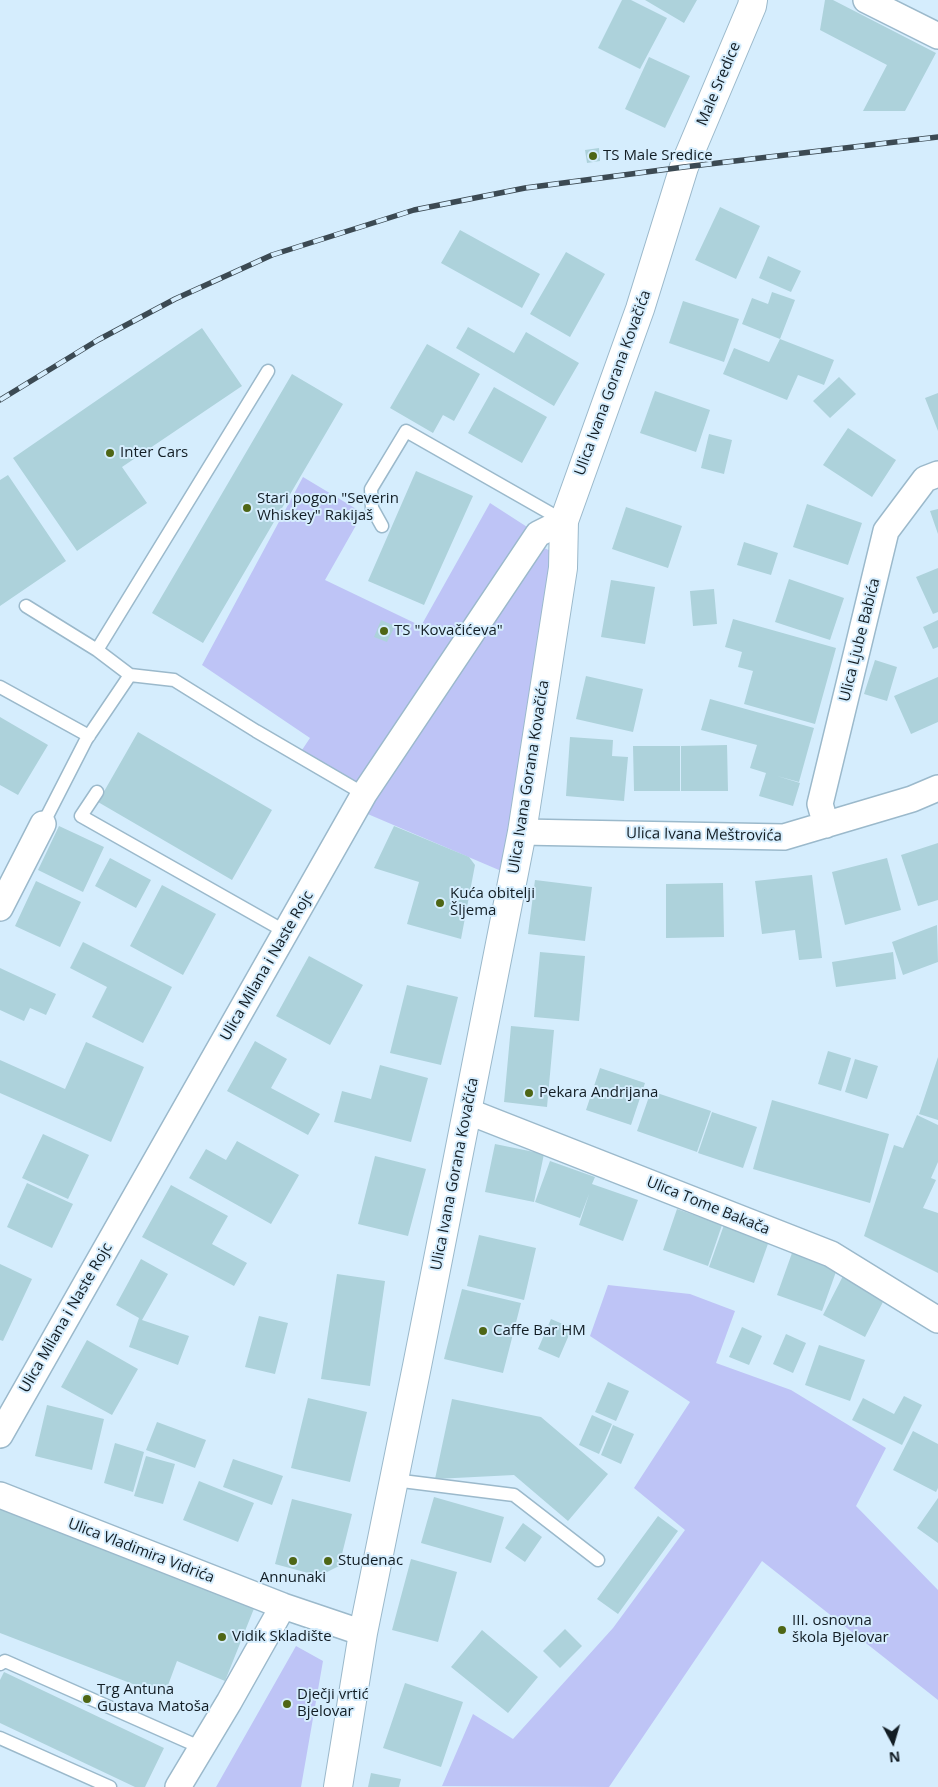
<!DOCTYPE html>
<meta charset="utf-8">
<style>
body{margin:0}
#map{position:relative;width:938px;height:1787px;overflow:hidden;background:#d5edfd;font-family:"Open Sans",sans-serif}
canvas{display:block}
.north{position:absolute;left:868px;top:1717px;width:50px;height:50px;-webkit-text-stroke:4px #d5edfd;paint-order:stroke;rotate:174deg;font-size:14px;font-weight:700;line-height:20px;text-align:center;color:#121d24}
.north::after{content:'';display:block;margin:auto;width:18px;height:22px;background:#121d24;clip-path:polygon(50% 0,100% 100%,50% 72%,0 100%)}
</style>
<div id="map">
<canvas width="938" height="1787"></canvas>
<div class="north">N</div>
</div>
<script>
const ctx = document.querySelector('canvas').getContext('2d');
ctx.lineJoin = 'round';
function fill(path, color) { ctx.fillStyle = color; ctx.fill(path, 'evenodd'); }
function trace(path, color, width, dash) { ctx.strokeStyle = color; ctx.lineWidth = width; ctx.lineCap = dash ? 'butt' : 'round'; ctx.setLineDash(dash || []); ctx.stroke(path); }
function label(font, color, halo, rows, align = 'center') {
  ctx.font = font + ' "Open Sans",sans-serif'; ctx.lineWidth = 4; ctx.setLineDash([]); ctx.textBaseline = 'middle'; ctx.strokeStyle = halo; ctx.fillStyle = color; for (const [text, x, y, turn = 0] of rows) {
    ctx.save(); ctx.translate(x, y); ctx.rotate((+turn || 0) * Math.PI / 180); ctx.textAlign = isNaN(turn) ? turn : align; if (halo) ctx.strokeText(text, 0, 0); ctx.fillText(text, 0, 0); ctx.restore();
  }
}
fill(new Path2D(`
 M303,477L363,513L325,580L421,626L490,503L538,534L527,551L544,548L558,554L513,876L356,809L364,794L298,756L310,738L202,665Z
 M608,1285L690,1294L735,1311L716,1363L791,1390L886,1448L856,1506L938,1590V1700L762,1561L609,1787L442,1786L473,1714L513,1739L613,1628L685,1530L634,1488L690,1402L590,1336Z
 M296,1646L323,1661L301,1787H216Z`), '#bec4f6');
fill(new Path2D(`
 M622,0H631L667,18L640,69L598,48Z
 M645,0H697L684,23Z
 M825,0H833L936,53L905,111H863L887,65L820,30Z
 M649,57L690,76L665,128L625,109Z
 M599,148L600,161L587,163L585,150Z
 M720,207L760,226L736,279L695,260Z
 M460,230L540,274L522,308L441,263Z
 M566,252L605,274L570,337L530,314Z
 M768,256L801,271L791,292L759,278Z
 M772,292L795,300L780,339L742,324L752,298L768,304Z
 M683,301L739,319L724,362L669,343Z
 M468,327L514,353L526,332L579,363L554,406L456,348Z
 M202,328L242,386L122,467L147,503L77,551L13,458Z
 M780,339L834,360L824,385L798,375L787,400L723,374L734,348L769,362Z
 M427,344L480,374L454,421L443,415L433,433L390,408Z
 M292,374L343,404L203,643L152,613Z
 M839,377L856,394L830,418L813,401Z
 M494,387L547,417L522,463L468,433Z
 M655,391L710,410L696,452L640,433Z
 M938,393V431L925,398Z
 M848,428L896,460L872,497L823,465Z
 M709,434L732,440L724,474L701,468Z
 M416,471L473,496L424,605L368,581Z
 M8,475L66,561L0,606V480Z
 M807,504L862,523L848,565L793,547Z
 M626,507L682,526L668,568L612,549Z
 M938,509V534L930,511Z
 M744,542L778,553L771,575L737,565Z
 M938,568V612L933,614L916,577Z
 M789,579L844,598L830,640L775,622Z
 M611,580L655,587L645,644L601,637Z
 M714,589L717,624L693,626L690,591Z
 M733,619L836,648L815,724L744,704L753,671L738,667L742,652L725,647Z
 M381,620L395,626L387,642L374,637Z
 M938,620V647L933,649L923,627Z
 M875,660L897,667L887,701L864,694Z
 M586,676L643,689L633,732L576,719Z
 M938,677V722L911,734L894,696Z
 M710,699L814,728L799,782L777,776L800,783L793,806L759,796L766,773L750,768L757,745L701,730Z
 M0,717L48,745L18,795L0,785Z
 M138,732L272,810L232,880L98,802Z
 M570,737L613,740L612,756L628,757L624,801L566,796Z
 M727,745L728,791H681V746Z
 M633,746H680V791H634Z
 M59,826L104,847L83,892L38,870Z
 M394,826L469,857L475,865L461,939L407,924L419,882L374,868Z
 M938,843V900L918,906L901,855Z
 M110,858L151,880L136,908L95,886Z
 M887,858L901,910L845,925L832,872Z
 M812,875L822,958L799,960L795,930L762,934L755,881Z
 M535,880L592,887L585,941L528,934Z
 M36,881L81,902L60,947L15,926Z
 M723,883L724,937L666,938V884Z
 M162,885L216,914L183,975L130,946Z
 M937,925L938,962L903,975L892,942Z
 M83,942L172,987L143,1043L92,1017L107,987L70,968Z
 M540,952L585,956L579,1021L534,1017Z
 M893,952L896,979L836,987L832,962Z
 M309,956L363,985L330,1045L276,1016Z
 M0,968L56,994L46,1015L30,1008L24,1021L0,1010Z
 M407,985L458,997L441,1065L390,1053Z
 M511,1026L554,1030L547,1107L504,1102Z
 M255,1041L287,1059L271,1088L320,1114L308,1135L227,1091Z
 M86,1042L144,1067L111,1142L0,1093V1060L65,1089Z
 M828,1051L851,1058L841,1091L818,1084Z
 M938,1057V1120L919,1114Z
 M855,1059L878,1066L867,1099L845,1092Z
 M380,1065L428,1078L411,1142L334,1122L342,1091L371,1099Z
 M600,1068L645,1083L631,1125L586,1110Z
 M651,1091L711,1111L697,1152L637,1131Z
 M772,1100L889,1134L870,1203L753,1169Z
 M712,1112L757,1127L743,1168L698,1153Z
 M917,1115L938,1125V1162L931,1178L936,1180L923,1208L938,1213V1273L864,1236L894,1145L903,1148Z
 M43,1134L89,1155L68,1199L22,1178Z
 M237,1141L299,1175L271,1224L189,1178L206,1149L226,1160Z
 M495,1144L544,1154L534,1202L485,1192Z
 M375,1156L426,1169L408,1236L358,1224Z
 M550,1161L595,1177L592,1184L638,1200L623,1241L579,1225L589,1194L580,1218L535,1202Z
 M27,1183L73,1204L52,1248L7,1227Z
 M171,1185L228,1216L212,1244L247,1263L234,1286L142,1237Z
 M677,1209L722,1225L708,1266L663,1250Z
 M724,1225L769,1241L754,1283L709,1267Z
 M479,1235L536,1248L524,1300L467,1286Z
 M792,1253L837,1269L822,1311L777,1295Z
 M141,1259L168,1274L142,1320L189,1336L178,1365L129,1347L139,1318L116,1305Z
 M0,1264L32,1279L3,1341L0,1340Z
 M337,1274L385,1281L370,1386L321,1379Z
 M843,1276L885,1298L865,1337L823,1315Z
 M462,1289L521,1303L503,1373L444,1359Z
 M259,1316L288,1323L275,1374L245,1367Z
 M551,1319L572,1328L559,1358L538,1349Z
 M742,1327L762,1336L749,1365L729,1357Z
 M786,1334L806,1343L793,1373L773,1364Z
 M87,1340L138,1369L112,1415L61,1387Z
 M819,1345L865,1360L850,1401L805,1385Z
 M608,1382L629,1391L616,1421L595,1412Z
 M904,1396L922,1405L902,1445L852,1420L863,1398L894,1414Z
 M308,1398L367,1412L350,1482L291,1468Z
 M452,1399L541,1417L608,1474L568,1521L514,1475L435,1479Z
 M47,1405L104,1419L92,1470L35,1456Z
 M592,1415L612,1424L599,1454L579,1445Z
 M157,1422L206,1440L195,1468L146,1450Z
 M613,1425L634,1434L621,1464L601,1455Z
 M913,1431L938,1444V1488L936,1492L893,1470Z
 M115,1443L144,1452L133,1492L104,1483Z
 M146,1456L175,1464L163,1504L134,1496Z
 M233,1459L283,1476L272,1505L223,1487Z
 M199,1481L254,1503L238,1542L183,1520Z
 M434,1497L504,1517L491,1563L421,1543Z
 M938,1498V1543L917,1528Z
 M292,1499L352,1514L339,1566L319,1576L275,1564Z
 M0,1506L255,1606L225,1681L177,1661L164,1696L0,1633Z
 M658,1516L678,1531L618,1614L597,1599Z
 M523,1523L542,1537L525,1562L505,1548Z
 M411,1559L457,1572L438,1642L392,1630Z
 M565,1629L582,1646L560,1668L543,1651Z
 M482,1630L538,1677L508,1713L451,1667Z
 M4,1672L164,1748L145,1787H135L0,1723V1680Z
 M405,1683L463,1702L441,1767L383,1748Z
 M371,1773L401,1779L399,1787H368Z`), '#add2db');
const lane = new Path2D(`
 M382,526L372,508L371,489L406,431L564,521
 M26,606L97,650
 M130,675L97,650L268,371
 M0,687L89,736
 M97,792L81,816L286,932
 M43,824L86,740L130,675L174,680L256,731L364,794
 M394,1480L514,1495L598,1560
 M0,1664L5,1661L202,1748
 M0,1738L110,1787`);
const street = new Path2D(`
 M866,0L938,36
 M826,825L820,804L886,531L925,479L938,474
 M522,832L784,837L912,799L938,788
 M0,908L43,824
 M467,1111L831,1254L938,1320
 M0,1435L364,794L538,534L564,521
 M0,1495L283,1606L363,1633
 M178,1787L229,1702L283,1606`);
const secondary = new Path2D(`
 M338,1787L363,1633L417,1366L522,832L563,568L564,521L640,309L684,167L752,6L753,0`);
trace(lane, '#9bb9cb', 15);
trace(street, '#9bb9cb', 28);
trace(secondary, '#9bb9cb', 30);
trace(lane, '#fff', 12);
trace(street, '#fff', 25);
trace(secondary, '#fff', 28);
const rail = new Path2D(`
 M0,400L98,340L175,299L272,255L414,210L525,188L684,167L938,137`);
trace(rail, '#3c4a53', 5.5);
trace(rail, '#d5edfd', 4, [11]);
for (const [x, y, r, color] of [
 [593,156,5,"#4e6615"],
 [110,453,5,"#4e6615"],
 [247,508,5,"#4e6615"],
 [384,631,5,"#4e6615"],
 [440,903,5,"#4e6615"],
 [529,1093,5,"#4e6615"],
 [483,1331,5,"#4e6615"],
 [293,1561,5,"#4e6615"],
 [328,1561,5,"#4e6615"],
 [782,1630,5,"#4e6615"],
 [222,1637,5,"#4e6615"],
 [87,1699,5,"#4e6615"],
 [287,1704,5,"#4e6615"]
]) { const dot = new Path2D(); dot.arc(x, y, r, 0, 2 * Math.PI); ctx.fillStyle = color; ctx.fill(dot); trace(dot, '#d5edfd', 2); }
label('15px', '#121d24', '#d5edfd', [
 ["Male Sredice",719,84,-67],
 ["Ulica Ivana Gorana Kovačića",613,383,-70],
 ["Ulica Ljube Babića",860,640,-76],
 ["Ulica Ivana Gorana Kovačića",529,777,-81],
 ["Ulica Ivana Meštrovića",704,835,1],
 ["Ulica Milana i Naste Rojc",267,966,-60],
 ["Ulica Ivana Gorana Kovačića",455,1174,-79],
 ["Ulica Tome Bakača",708,1206,22],
 ["Ulica Milana i Naste Rojc",66,1318,-60],
 ["Ulica Vladimira Vidrića",141,1551,21]
]);
label('15px', '#121d24', '#d5edfd', [
 ["TS Male Sredice",603,156],
 ["Inter Cars",120,453],
 ["Stari pogon \"Severin",257,499],
 ["Whiskey\" Rakijaš",257,516],
 ["TS \"Kovačićeva\"",394,631],
 ["Kuća obitelji",450,894],
 ["Šljema",450,911],
 ["Pekara Andrijana",539,1093],
 ["Caffe Bar HM",493,1331],
 ["Studenac",338,1561],
 ["Annunaki",293,1578,"center"],
 ["III. osnovna",792,1621],
 ["škola Bjelovar",792,1638],
 ["Vidik Skladište",232,1637],
 ["Trg Antuna",97,1690],
 ["Gustava Matoša",97,1707],
 ["Dječji vrtić",297,1695],
 ["Bjelovar",297,1712]
], 'left');
</script>
